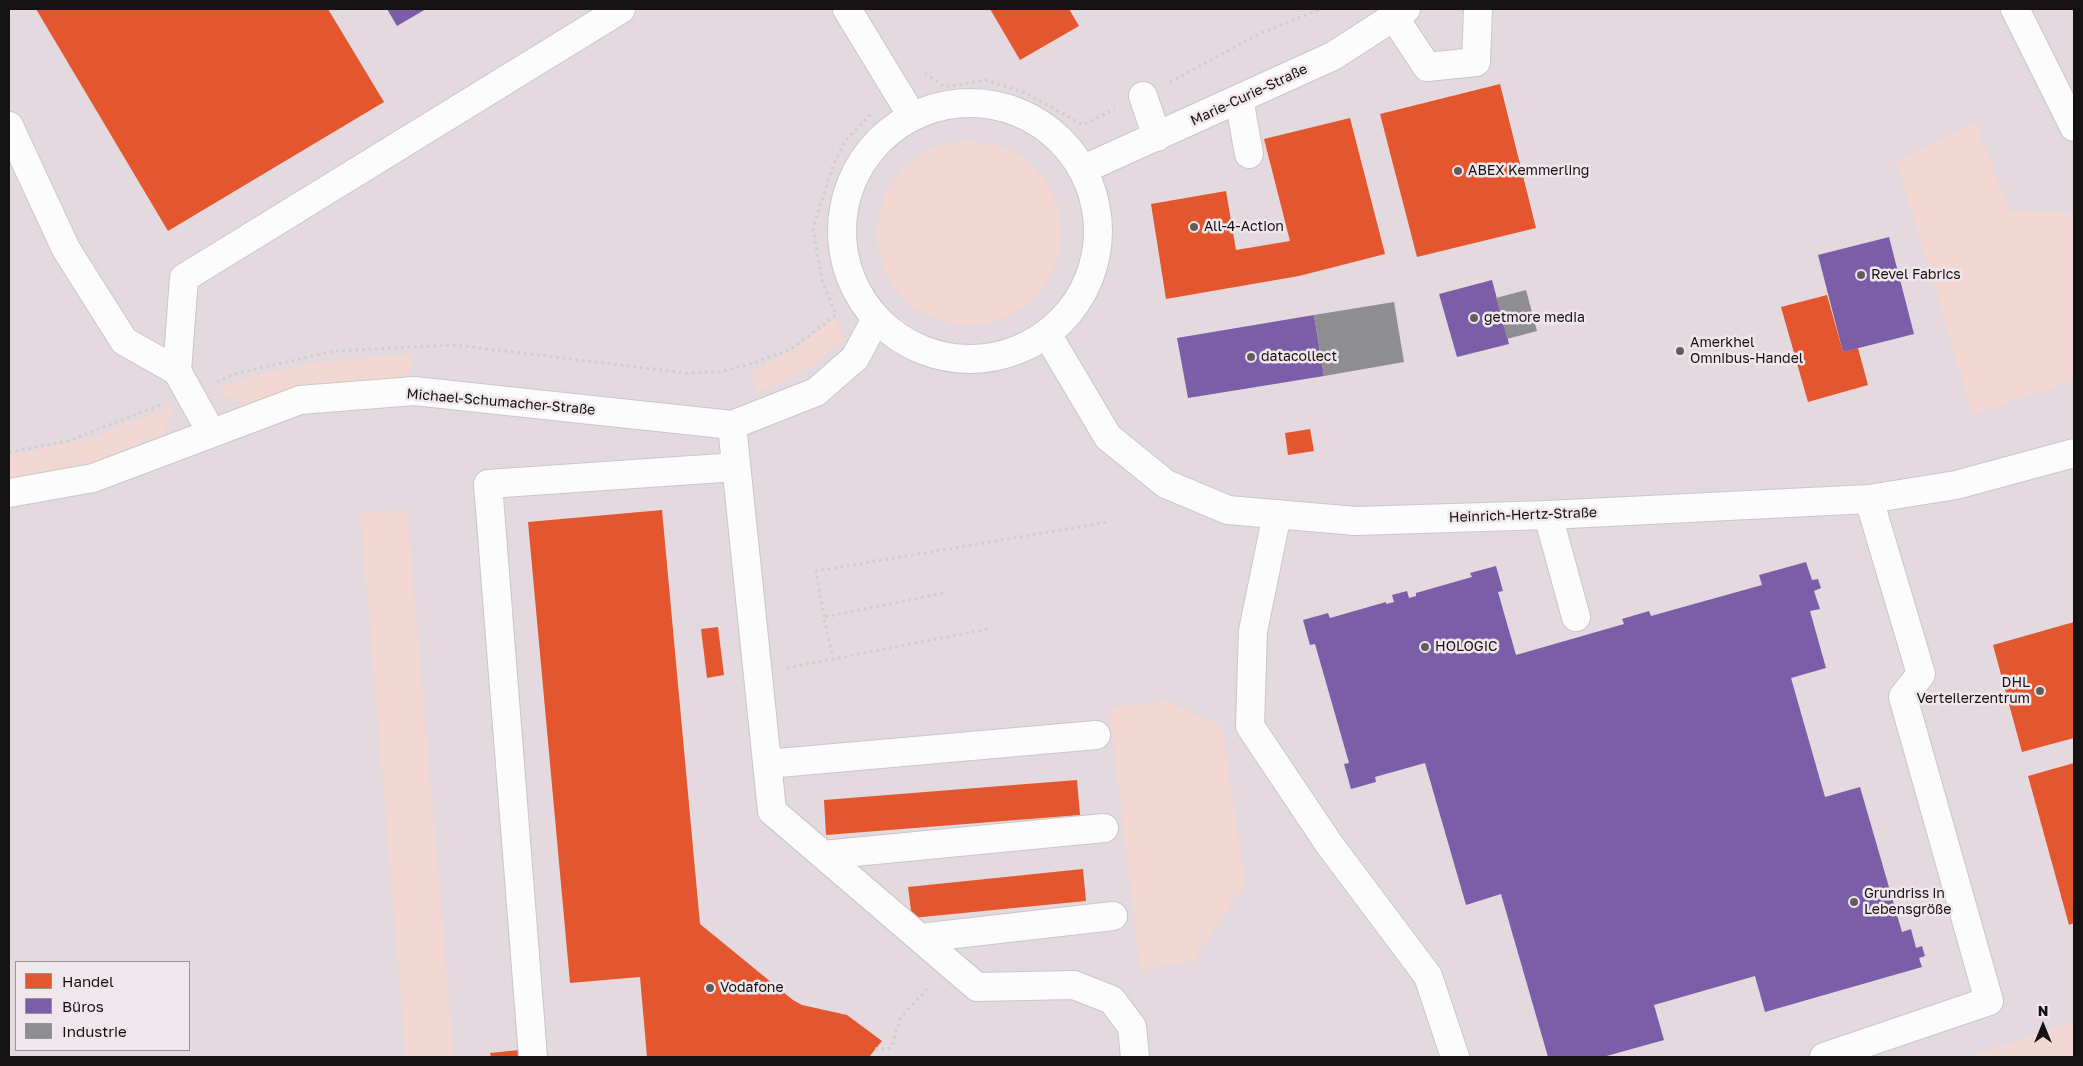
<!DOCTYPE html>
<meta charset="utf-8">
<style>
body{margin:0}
#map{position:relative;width:2083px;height:1066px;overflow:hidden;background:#ede9eb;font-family:"Golos Text",sans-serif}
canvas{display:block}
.frame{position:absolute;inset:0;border:10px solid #151213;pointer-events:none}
.legend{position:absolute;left:15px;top:961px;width:175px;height:90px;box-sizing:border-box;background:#efe7eb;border:1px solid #989295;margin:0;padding:6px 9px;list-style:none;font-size:15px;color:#151213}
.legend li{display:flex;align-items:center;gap:10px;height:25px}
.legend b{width:25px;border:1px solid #989295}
.north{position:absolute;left:2018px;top:1001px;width:50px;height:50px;-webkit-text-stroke:4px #efe7eb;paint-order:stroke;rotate:0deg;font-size:14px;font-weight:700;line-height:20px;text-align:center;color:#151213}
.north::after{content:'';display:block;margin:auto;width:18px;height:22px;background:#151213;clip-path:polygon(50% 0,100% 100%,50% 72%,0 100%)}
</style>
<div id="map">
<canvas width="2083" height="1066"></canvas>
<div class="frame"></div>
<ul class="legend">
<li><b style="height:14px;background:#e4572e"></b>Handel</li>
<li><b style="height:14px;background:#7b5ea7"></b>Büros</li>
<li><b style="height:14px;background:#8d8d92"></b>Industrie</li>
</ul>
<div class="north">N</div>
</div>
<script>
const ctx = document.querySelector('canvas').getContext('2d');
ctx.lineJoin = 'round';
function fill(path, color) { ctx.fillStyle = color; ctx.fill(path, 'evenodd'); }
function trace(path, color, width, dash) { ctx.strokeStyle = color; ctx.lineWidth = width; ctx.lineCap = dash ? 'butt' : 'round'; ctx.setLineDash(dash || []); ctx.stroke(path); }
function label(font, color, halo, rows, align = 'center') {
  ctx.font = font + ' "Golos Text",sans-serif'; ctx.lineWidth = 5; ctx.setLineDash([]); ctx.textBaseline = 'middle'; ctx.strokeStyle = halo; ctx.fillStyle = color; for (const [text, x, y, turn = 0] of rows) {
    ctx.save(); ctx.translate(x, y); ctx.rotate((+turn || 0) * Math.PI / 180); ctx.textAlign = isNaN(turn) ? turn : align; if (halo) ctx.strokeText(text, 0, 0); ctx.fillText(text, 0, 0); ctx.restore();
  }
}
fill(new Path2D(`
 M9,9H2074V1022L1971,1057H9ZM16,962H189V1050H16Z`), '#e3d9df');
fill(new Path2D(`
 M1975,122L2009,210L2074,213V380L1972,414L1896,161Z
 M877 233a92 92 0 1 1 184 0a92 92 0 1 1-184 0Z
 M834,319L846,338L806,370L757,393L751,372L792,351Z
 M412,354L409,378L345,382L298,388L241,404L214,389L252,376L327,361Z
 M173,406L165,433L96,461L9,480V456L90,438Z
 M407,510L454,1057H406L360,513Z
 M1167,701L1222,726L1245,884L1192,961L1140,969L1109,707Z
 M2074,1022V1057H1971Z`), '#f2d7d2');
fill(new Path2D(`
 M36,9H328L384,102L168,231Z
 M990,9H1069L1079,26L1020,60Z
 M1500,84L1536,228L1417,257L1380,114Z
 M1350,118L1385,254L1299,276L1166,299L1151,204L1226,191L1236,250L1290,241L1264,139Z
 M1827,295L1843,352L1858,348L1868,385L1808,402L1781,307Z
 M1310,429L1314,451L1288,455L1285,433Z
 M662,510L700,924L793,1000L802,1005L847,1015L882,1041L869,1057H647L640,977L570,983L528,522Z
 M2074,622V738L2022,752L1993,645Z
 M718,627L724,675L707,678L701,629Z
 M2074,763V923L2069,925L2028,776Z
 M1077,780L1080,815L826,835L824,800Z
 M1083,869L1086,901L912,918L908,887Z
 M519,1050L520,1057H491L490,1053Z`), '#e4572e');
fill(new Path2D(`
 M387,9H426L397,26Z
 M1889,237L1914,334L1843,352L1818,255Z
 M1492,280L1509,344L1457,357L1439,294Z
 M1314,315L1324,376L1188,398L1177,338Z
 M1806,562L1812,580L1818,579L1821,588L1814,591L1820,609L1810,611L1826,668L1791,678L1825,797L1860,787L1902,932L1911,929L1916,948L1922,946L1925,956L1919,958L1922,967L1765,1012L1755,976L1654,1005L1664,1040L1603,1057H1548L1501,894L1466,905L1425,763L1375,777L1376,782L1351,789L1344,764L1349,763L1315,644L1310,645L1303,620L1328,613L1330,618L1386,602V604L1394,602L1392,595L1407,591L1409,598L1416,596V593L1472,577L1470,573L1496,566L1503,591L1498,592L1516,655L1624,624L1622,619L1649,611L1651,616L1762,585L1759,575Z`), '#7b5ea7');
fill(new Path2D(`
 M1526,290L1537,331L1507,339L1496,298Z
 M1394,302L1404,362L1324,376L1314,315Z`), '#8d8d92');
const minor = new Path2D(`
 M847,9L912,116
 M2015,9L2074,127
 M1394,17L1427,67L1476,62L1478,9
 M1143,96L1157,137
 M1239,99L1249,154
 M842 231a128 128 0 1 1 256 0a128 128 0 1 1-256 0Z
 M9,126L66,249L124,341L177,371
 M1084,169L1333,56L1406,9
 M1047,334L1108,437L1166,484L1228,510L1356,521L1548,515L1869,499L1956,485L2074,453
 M732,425L772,811L977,987L1074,985L1112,1000L1132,1027L1135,1057
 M211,432L177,371L184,278L621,9
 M9,493L93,478L300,400L414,391L732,425L816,392L855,358L876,319
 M1277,514L1253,631L1250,726L1329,844L1428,976L1455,1057
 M1548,515L1576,617
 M767,764L1096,735
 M823,855L1104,828
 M920,938L1113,916
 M533,1057L488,484L736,467
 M1824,1057L1989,1001L1903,697L1921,674L1869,499`);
trace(minor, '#cac7c8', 30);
trace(new Path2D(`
 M925,73L945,87L986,80L1026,93L1083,125L1115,109
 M1170,82L1261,33L1321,9
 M217,382L234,374L335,351L455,345L686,373L719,372L754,363L791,349L836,315L822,280L813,228L833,166L845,141L873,112
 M9,452L68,441L160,405
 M824,617L816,571L1108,522
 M833,660L824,617L944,593
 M787,668L988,629
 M875,1049L891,1048L901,1017L930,986`), '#cecece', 3, [2.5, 4]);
trace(minor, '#fcfcfc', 28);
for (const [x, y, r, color] of [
 [1458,171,5,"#615d5f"],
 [1194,227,5,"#615d5f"],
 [1861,275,5,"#615d5f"],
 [1474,318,5,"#615d5f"],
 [1680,351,5,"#615d5f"],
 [1251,357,5,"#615d5f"],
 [1425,647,5,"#615d5f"],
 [2040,691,5,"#615d5f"],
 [1854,902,5,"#615d5f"],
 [710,988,5,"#615d5f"]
]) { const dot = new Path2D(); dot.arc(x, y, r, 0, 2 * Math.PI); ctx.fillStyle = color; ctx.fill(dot); trace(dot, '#efe7eb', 2); }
label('14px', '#151213', '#efe7eb', [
 ["Marie-Curie-Straße",1249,95,-25],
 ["Michael-Schumacher-Straße",501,402,5],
 ["Heinrich-Hertz-Straße",1523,515,-2]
]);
label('14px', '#151213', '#efe7eb', [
 ["ABEX Kemmerling",1468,171],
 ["All-4-Action",1204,227],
 ["Revel Fabrics",1871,275],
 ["getmore media",1484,318],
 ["Amerkhel",1690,343],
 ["Omnibus-Handel",1690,359],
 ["datacollect",1261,357],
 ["HOLOGIC",1435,647],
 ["DHL",2030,683,"right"],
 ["Verteilerzentrum",2030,699,"right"],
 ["Grundriss in",1864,894],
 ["Lebensgröße",1864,910],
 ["Vodafone",720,988]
], 'left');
</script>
